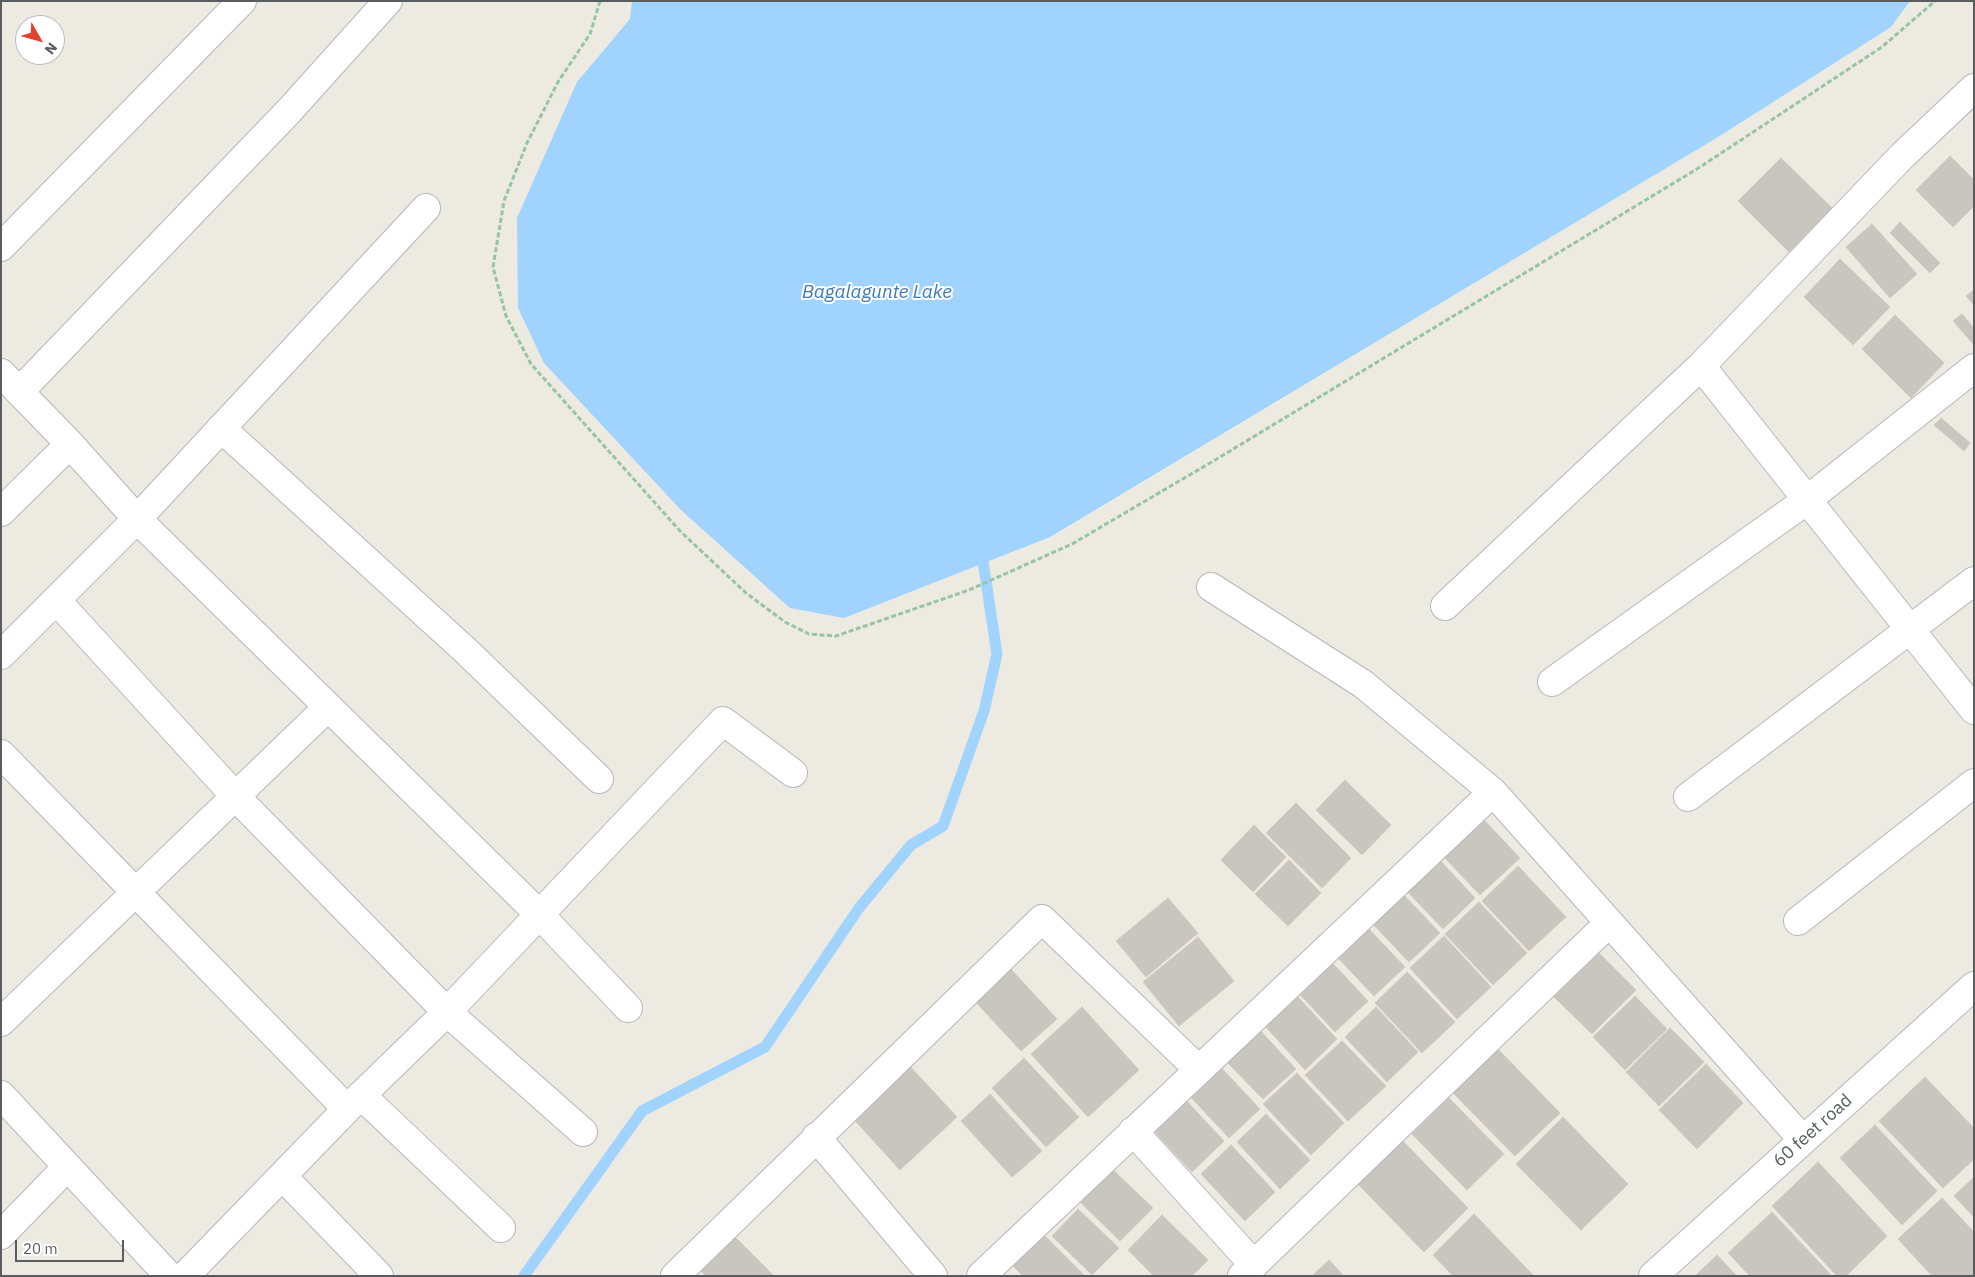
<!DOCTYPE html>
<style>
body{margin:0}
#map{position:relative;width:1975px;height:1277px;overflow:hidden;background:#eceae1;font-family:"IBM Plex Sans",sans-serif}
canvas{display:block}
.frame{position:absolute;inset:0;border:2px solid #595d61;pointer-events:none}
.north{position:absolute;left:15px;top:15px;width:50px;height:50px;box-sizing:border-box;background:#fff;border:1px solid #bdbec0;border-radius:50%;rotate:128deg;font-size:14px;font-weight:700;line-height:20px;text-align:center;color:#595d61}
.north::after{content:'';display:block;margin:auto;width:18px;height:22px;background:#e53f2e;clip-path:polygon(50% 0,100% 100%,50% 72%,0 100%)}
.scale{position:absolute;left:15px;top:1240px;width:109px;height:22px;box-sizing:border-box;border:2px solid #595d61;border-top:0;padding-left:6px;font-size:15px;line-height:18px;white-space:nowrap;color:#595d61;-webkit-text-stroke:4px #fff;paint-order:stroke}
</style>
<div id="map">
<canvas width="1975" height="1277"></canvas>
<div class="frame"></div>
<div class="north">N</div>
<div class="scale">20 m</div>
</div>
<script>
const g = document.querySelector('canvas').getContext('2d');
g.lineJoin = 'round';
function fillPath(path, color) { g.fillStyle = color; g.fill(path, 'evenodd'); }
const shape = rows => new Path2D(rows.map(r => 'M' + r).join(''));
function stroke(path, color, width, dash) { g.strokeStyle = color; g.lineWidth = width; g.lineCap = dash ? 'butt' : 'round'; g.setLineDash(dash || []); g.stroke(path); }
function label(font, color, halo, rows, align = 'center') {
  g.font = font + ' "IBM Plex Sans",sans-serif'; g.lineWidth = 4; g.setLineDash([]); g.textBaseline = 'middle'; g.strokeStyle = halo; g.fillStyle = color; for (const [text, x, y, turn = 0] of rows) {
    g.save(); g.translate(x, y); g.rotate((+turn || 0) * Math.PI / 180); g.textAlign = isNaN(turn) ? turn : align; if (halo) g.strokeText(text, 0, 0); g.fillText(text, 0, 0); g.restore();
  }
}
const water = shape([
 [632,1,1910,1,1891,27,1718,137,1050,537,844,618,790,608,680,509,544,363,518,308,517,218,577,82,630,19]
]);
const stream = shape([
 [524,1276,642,1111,765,1047,859,908,911,845,943,826,984,711,997,654,981,548]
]);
const building = shape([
 [1950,156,1974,180,1974,206,1953,227,1916,190,1950,156],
 [1781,158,1832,208,1789,252,1738,201,1781,158],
 [1900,222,1940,263,1930,273,1890,233,1900,222],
 [1872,224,1917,274,1890,298,1846,247,1872,224],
 [1840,259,1890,307,1853,345,1804,297,1840,259],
 [1974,290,1974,305,1966,296,1974,290],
 [1962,314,1974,328,1974,345,1953,321,1962,314],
 [1895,315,1944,363,1911,398,1862,349,1895,315],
 [1941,418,1970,443,1964,451,1934,425,1941,418],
 [1345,780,1391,825,1362,855,1316,810,1345,780],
 [1296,803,1351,858,1322,888,1266,833,1296,803],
 [1483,819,1520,858,1480,895,1443,856,1483,819],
 [1254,825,1286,857,1253,892,1221,860,1254,825],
 [1436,856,1475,898,1443,929,1403,887,1436,856],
 [1289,860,1321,893,1288,926,1255,894,1289,860],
 [1518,866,1566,917,1529,951,1482,901,1518,866],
 [1400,891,1440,933,1409,962,1369,920,1400,891],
 [1168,898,1198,933,1146,977,1116,941,1168,898],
 [1479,902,1527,953,1493,985,1445,934,1479,902],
 [1367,927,1405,967,1374,996,1337,957,1367,927],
 [1444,936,1491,987,1457,1019,1410,968,1444,936],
 [1198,937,1234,981,1179,1026,1143,982,1198,937],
 [1599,953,1636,990,1592,1034,1554,997,1599,953],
 [1326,956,1368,1001,1335,1032,1293,987,1326,956],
 [1008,966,1057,1019,1021,1051,972,998,1008,966],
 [1407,972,1455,1022,1422,1053,1375,1003,1407,972],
 [1297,996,1337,1039,1305,1070,1265,1026,1297,996],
 [1635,996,1667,1029,1625,1070,1593,1037,1635,996],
 [1082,1007,1139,1070,1088,1117,1031,1054,1082,1007],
 [1376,1007,1418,1052,1387,1082,1345,1037,1376,1007],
 [1256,1026,1296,1069,1263,1099,1222,1057,1256,1026],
 [1670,1028,1704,1062,1659,1106,1626,1072,1670,1028],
 [1342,1041,1386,1086,1348,1121,1305,1075,1342,1041],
 [1494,1045,1560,1113,1515,1156,1449,1089,1494,1045],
 [1024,1058,1079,1117,1046,1147,992,1088,1024,1058],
 [1215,1061,1260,1109,1229,1138,1184,1090,1215,1061],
 [906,1062,957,1117,900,1170,849,1114,906,1062],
 [1706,1064,1743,1103,1697,1149,1659,1110,1706,1064],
 [1297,1073,1344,1123,1311,1155,1263,1104,1297,1073],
 [1925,1077,1974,1128,1974,1159,1943,1188,1879,1121,1925,1077],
 [990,1094,1042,1151,1012,1177,961,1121,990,1094],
 [1182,1096,1224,1141,1192,1172,1150,1127,1182,1096],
 [1449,1098,1504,1154,1467,1190,1412,1134,1449,1098],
 [1266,1114,1310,1160,1280,1189,1237,1142,1266,1114],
 [1563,1117,1628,1184,1581,1230,1516,1164,1563,1117],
 [1875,1125,1937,1191,1902,1225,1840,1158,1875,1125],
 [1397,1135,1468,1208,1424,1252,1353,1179,1397,1135],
 [1231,1145,1275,1192,1245,1221,1201,1174,1231,1145],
 [1818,1162,1887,1236,1846,1276,1837,1276,1772,1206,1818,1162],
 [1109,1166,1153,1208,1120,1241,1077,1199,1109,1166],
 [1974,1177,1974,1217,1954,1196,1974,1177],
 [1942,1198,1974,1232,1974,1276,1932,1276,1898,1239,1942,1198],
 [1078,1209,1119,1248,1092,1275,1052,1236,1078,1209],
 [1772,1212,1832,1276,1750,1276,1728,1253,1772,1212],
 [1474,1214,1534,1276,1453,1276,1433,1255,1474,1214],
 [1162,1215,1208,1260,1192,1276,1154,1276,1128,1250,1162,1215],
 [1040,1231,1085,1276,1023,1276,1009,1262,1040,1231],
 [733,1235,774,1276,706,1276,699,1269,733,1235],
 [1717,1255,1737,1276,1695,1276,1717,1255],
 [1329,1260,1344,1276,1312,1276,1329,1260]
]);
const path = shape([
 [600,1,590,34,558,82,527,143,504,201,493,267,506,316,531,364,680,531,746,593,785,622,809,634,836,636,969,590,1072,544,1215,460,1697,169,1882,47,1935,1]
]);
const minor = shape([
 [1,247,242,1],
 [1701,366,1974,710],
 [1,373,70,444,137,519,538,913,628,1008],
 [19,392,289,111,388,1],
 [221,428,465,650,599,779],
 [1,512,70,444],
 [1211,587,1363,684,1493,792,1803,1140],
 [56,600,237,798,447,1012,583,1132],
 [1445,606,1701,366,1902,156,1974,88],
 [1,655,137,519,426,208],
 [1552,682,1807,500,1974,368],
 [1,754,347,1109],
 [1688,797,1974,581],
 [1798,921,1974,783],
 [1,1022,328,707],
 [1,1095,169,1276],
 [361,1095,501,1228],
 [1133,1131,1254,1265],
 [816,1137,933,1276],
 [282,1176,379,1276],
 [1,1235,67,1167],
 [185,1276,347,1109,447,1012,723,721,793,773],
 [675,1276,1042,919,1199,1070],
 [981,1276,1493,792],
 [1242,1276,1609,923],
 [1653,1276,1974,986]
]);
const streetNames = [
 ["60 feet road",1813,1131,-42]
];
const waterNames = [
 ["Bagalagunte Lake",877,293]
];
fillPath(water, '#a0d3fd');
stroke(stream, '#a0d3fd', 11);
fillPath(building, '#c9c6c0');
stroke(building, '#d0cbbf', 1);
stroke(minor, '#b4b7bb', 30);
stroke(path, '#97c4a4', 3, [5, 2.5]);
stroke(minor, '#fff', 28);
label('18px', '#595d61', '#fff', streetNames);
label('italic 19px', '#4179b6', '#fff', waterNames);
</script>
